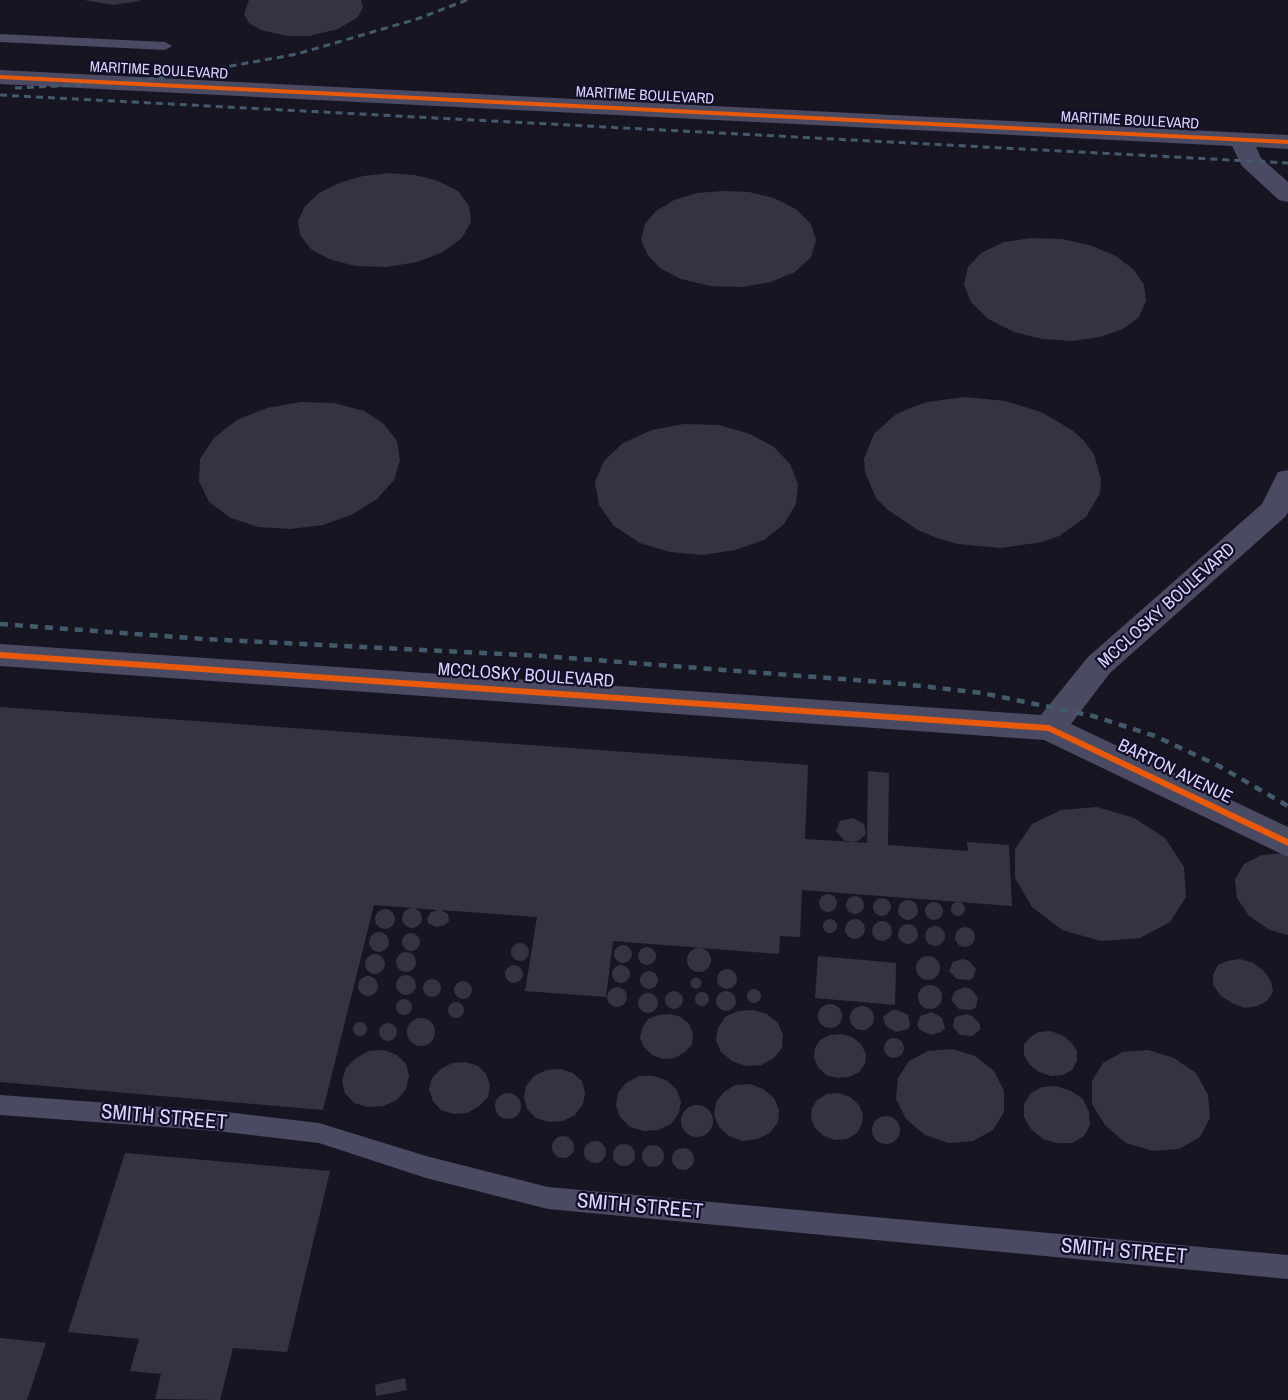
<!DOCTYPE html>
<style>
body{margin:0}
canvas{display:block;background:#171522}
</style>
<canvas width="1288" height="1400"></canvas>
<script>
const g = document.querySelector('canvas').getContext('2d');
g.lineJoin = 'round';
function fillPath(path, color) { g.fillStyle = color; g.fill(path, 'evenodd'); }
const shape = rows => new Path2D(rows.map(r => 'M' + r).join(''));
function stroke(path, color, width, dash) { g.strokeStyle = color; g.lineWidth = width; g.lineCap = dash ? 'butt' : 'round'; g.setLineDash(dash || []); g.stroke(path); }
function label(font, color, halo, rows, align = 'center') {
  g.font = font + ' "Archivo Narrow",sans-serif'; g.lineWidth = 4.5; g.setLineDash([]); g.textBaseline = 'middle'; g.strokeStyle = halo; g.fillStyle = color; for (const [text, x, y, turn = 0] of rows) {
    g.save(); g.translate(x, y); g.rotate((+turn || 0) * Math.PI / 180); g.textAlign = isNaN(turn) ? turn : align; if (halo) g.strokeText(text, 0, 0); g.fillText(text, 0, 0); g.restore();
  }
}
const building = shape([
 [84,0,139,0,140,1,113,5],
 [249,0,361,0,363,7,358,17,338,29,309,36,287,36,261,30,249,23,244,14],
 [389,173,415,175,438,181,458,191,469,206,471,222,462,238,443,252,417,262,386,267,355,266,329,259,311,249,300,235,298,221,305,206,319,193,339,183,363,176],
 [723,191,749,192,774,198,796,209,811,224,816,240,811,257,795,272,771,282,742,287,710,286,681,279,660,268,647,254,641,239,645,224,656,211,674,200,697,193],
 [1032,238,1062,239,1092,246,1116,256,1134,270,1144,285,1146,301,1139,317,1123,329,1100,337,1072,341,1042,339,1014,332,988,319,971,302,964,284,968,267,981,253,1004,242],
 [965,397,1005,401,1041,412,1072,430,1084,441,1094,454,1101,480,1100,493,1086,517,1059,536,1042,542,1001,548,958,544,937,538,918,530,888,510,876,498,865,472,864,459,874,434,895,415,910,408,927,402],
 [301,402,334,403,364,411,384,424,397,441,400,460,394,480,377,499,353,514,323,525,290,529,258,527,231,518,209,502,199,481,200,459,214,438,237,420,267,408],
 [684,424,719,425,750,434,774,447,790,464,798,484,796,504,784,524,764,540,735,550,703,555,670,552,640,543,614,526,599,505,595,482,604,461,623,443,652,430],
 [0,707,808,765,805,839,867,843,868,771,889,773,888,845,968,851,967,842,1009,845,1012,906,802,890,800,937,780,936,779,954,613,941,606,997,525,991,537,917,441,910,448,914,449,921,445,925,436,927,428,923,427,919,431,912,437,910,374,905,323,1110,0,1082],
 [1097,807,1134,818,1165,838,1184,867,1186,897,1170,922,1140,938,1101,941,1062,930,1032,907,1015,878,1015,849,1032,824,1061,810],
 [853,818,864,824,866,834,858,841,851,842,844,840,836,831,840,821],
 [1284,853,1288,854,1288,935,1270,930,1249,916,1237,898,1235,879,1244,864,1262,855],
 '819 903a9 9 0 1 1 18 0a9 9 0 1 1-18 0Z',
 '846 905a9 9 0 1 1 18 0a9 9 0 1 1-18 0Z',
 '873 907a9 9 0 1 1 18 0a9 9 0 1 1-18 0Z',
 '898 910a10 10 0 1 1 20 0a10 10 0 1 1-20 0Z',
 '925 911a9 9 0 1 1 18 0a9 9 0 1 1-18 0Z',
 '951 909a7 7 0 1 1 14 0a7 7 0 1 1-14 0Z',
 '402 918a10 10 0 1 1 20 0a10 10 0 1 1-20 0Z',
 '375 919a10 10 0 1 1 20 0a10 10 0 1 1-20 0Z',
 '823 926a7 7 0 1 1 14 0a7 7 0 1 1-14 0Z',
 '845 929a10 10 0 1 1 20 0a10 10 0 1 1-20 0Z',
 '872 931a10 10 0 1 1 20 0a10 10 0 1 1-20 0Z',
 '898 934a10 10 0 1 1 20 0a10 10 0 1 1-20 0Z',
 '925 936a10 10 0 1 1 20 0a10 10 0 1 1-20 0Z',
 '955 937a10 10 0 1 1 20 0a10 10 0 1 1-20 0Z',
 '369 942a10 10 0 1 1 20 0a10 10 0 1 1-20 0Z',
 '402 942a9 9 0 1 1 18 0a9 9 0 1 1-18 0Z',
 '511 952a9 9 0 1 1 18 0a9 9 0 1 1-18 0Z',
 '614 954a9 9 0 1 1 18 0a9 9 0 1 1-18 0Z',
 '638 956a9 9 0 1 1 18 0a9 9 0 1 1-18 0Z',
 '687 960a12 12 0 1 1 24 0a12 12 0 1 1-24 0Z',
 '396 962a10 10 0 1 1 20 0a10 10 0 1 1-20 0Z',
 '365 964a10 10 0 1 1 20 0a10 10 0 1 1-20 0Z',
 '916 968a12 12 0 1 1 24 0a12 12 0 1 1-24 0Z',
 [818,956,896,963,895,1005,815,998],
 [963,959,969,961,976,969,973,978,969,980,957,979,949,971,953,962],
 [1240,959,1253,963,1264,971,1271,981,1273,992,1267,1001,1257,1006,1245,1008,1232,1003,1221,996,1213,985,1213,975,1218,965,1228,961],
 '612 974a9 9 0 1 1 18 0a9 9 0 1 1-18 0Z',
 '505 974a9 9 0 1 1 18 0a9 9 0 1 1-18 0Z',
 '717 979a10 10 0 1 1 20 0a10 10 0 1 1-20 0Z',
 '640 980a9 9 0 1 1 18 0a9 9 0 1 1-18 0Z',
 '396 985a10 10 0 1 1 20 0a10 10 0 1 1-20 0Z',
 '358 986a10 10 0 1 1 20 0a10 10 0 1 1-20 0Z',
 '690.5 983a5.5 5.5 0 1 1 11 0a5.5 5.5 0 1 1-11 0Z',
 '423 988a9 9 0 1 1 18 0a9 9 0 1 1-18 0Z',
 '454 990a9 9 0 1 1 18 0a9 9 0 1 1-18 0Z',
 '918 997a12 12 0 1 1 24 0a12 12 0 1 1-24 0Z',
 [965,987,971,989,978,998,976,1007,971,1010,959,1009,951,1000,955,991],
 '607 997a10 10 0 1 1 20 0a10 10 0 1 1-20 0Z',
 '747 996a7 7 0 1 1 14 0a7 7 0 1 1-14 0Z',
 '665 1000a9 9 0 1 1 18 0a9 9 0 1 1-18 0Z',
 '716 1001a10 10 0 1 1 20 0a10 10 0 1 1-20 0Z',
 '695 999a7 7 0 1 1 14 0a7 7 0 1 1-14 0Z',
 '638 1003a10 10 0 1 1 20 0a10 10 0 1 1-20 0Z',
 '396 1007a8 8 0 1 1 16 0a8 8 0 1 1-16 0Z',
 '448 1010a8 8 0 1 1 16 0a8 8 0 1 1-16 0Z',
 '818 1016a12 12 0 1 1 24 0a12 12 0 1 1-24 0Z',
 '850 1018a12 12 0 1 1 24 0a12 12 0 1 1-24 0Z',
 [753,1010,767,1014,778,1023,783,1035,782,1048,774,1058,761,1065,746,1066,732,1061,721,1052,716,1040,718,1028,725,1017,738,1011],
 [892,1010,897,1010,908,1015,910,1025,908,1029,896,1032,886,1026,883,1017],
 [932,1012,942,1018,945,1028,941,1032,931,1035,920,1030,917,1025,920,1016],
 [670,1014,681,1017,689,1024,693,1034,692,1044,685,1052,675,1058,663,1059,652,1055,644,1047,640,1038,642,1028,648,1019,659,1015],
 [967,1014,972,1016,980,1024,980,1030,972,1036,960,1035,953,1027,955,1017],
 '407 1032a14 14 0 1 1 28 0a14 14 0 1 1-28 0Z',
 '353 1029a7 7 0 1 1 14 0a7 7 0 1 1-14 0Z',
 '379 1032a9 9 0 1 1 18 0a9 9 0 1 1-18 0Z',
 [1050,1031,1062,1035,1071,1042,1077,1051,1077,1061,1072,1070,1063,1075,1051,1076,1039,1072,1030,1065,1024,1055,1024,1045,1030,1037,1039,1032],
 [841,1034,852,1037,861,1044,866,1054,865,1064,859,1072,849,1077,837,1078,826,1075,818,1067,814,1058,815,1048,820,1040,830,1035],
 '884 1048a10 10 0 1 1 20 0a10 10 0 1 1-20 0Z',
 [952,1049,975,1056,994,1071,1004,1091,1004,1112,993,1130,973,1141,949,1143,925,1135,906,1119,896,1099,898,1078,909,1061,928,1051],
 [384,1050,397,1055,406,1064,409,1076,406,1089,397,1100,383,1106,368,1107,354,1103,345,1093,342,1081,346,1068,356,1058,369,1051],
 [1148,1050,1174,1058,1196,1073,1208,1095,1210,1118,1200,1137,1179,1149,1153,1151,1126,1143,1105,1125,1092,1104,1092,1081,1103,1063,1123,1052],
 [466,1062,478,1066,486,1074,490,1085,488,1097,479,1106,467,1113,454,1114,441,1110,433,1101,429,1089,432,1078,441,1069,452,1063],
 [560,1069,573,1073,582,1081,585,1093,583,1104,575,1115,563,1121,549,1122,536,1118,527,1109,524,1097,526,1086,534,1076,546,1070],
 [639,1076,653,1076,666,1080,676,1089,681,1101,679,1113,671,1124,658,1130,644,1131,630,1127,620,1117,616,1105,618,1093,626,1083],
 [750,1084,763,1089,774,1098,779,1110,778,1122,770,1133,757,1139,743,1141,729,1136,719,1127,714,1115,716,1102,724,1092,735,1085],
 [1056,1086,1071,1091,1083,1099,1089,1112,1090,1125,1084,1136,1072,1143,1057,1143,1043,1139,1031,1129,1024,1117,1024,1104,1031,1093,1042,1087],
 [839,1093,850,1097,859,1105,863,1114,862,1124,857,1133,847,1139,835,1140,824,1136,815,1128,811,1118,812,1108,817,1100,827,1094],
 '495 1106a13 13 0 1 1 26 0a13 13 0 1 1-26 0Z',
 '681 1121a16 16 0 1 1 32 0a16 16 0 1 1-32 0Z',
 '872 1130a14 14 0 1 1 28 0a14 14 0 1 1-28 0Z',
 '552 1147a11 11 0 1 1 22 0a11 11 0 1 1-22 0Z',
 '584 1152a11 11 0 1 1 22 0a11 11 0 1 1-22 0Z',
 '613 1155a11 11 0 1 1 22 0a11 11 0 1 1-22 0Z',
 '642 1156a11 11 0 1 1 22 0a11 11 0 1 1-22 0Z',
 '672 1159a11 11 0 1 1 22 0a11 11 0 1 1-22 0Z',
 [125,1153,330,1171,287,1352,233,1348,220,1400,155,1399,161,1374,130,1371,139,1339,68,1332],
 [0,1338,46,1343,27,1400,0,1400],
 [405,1378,407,1390,376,1396,375,1385]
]);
const lane = shape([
 [0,34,165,42,172,46,165,50,0,42,0,34],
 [0,1095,217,1111,319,1123,426,1156,548,1187,1288,1255,1288,1279,548,1209,426,1178,319,1143,217,1131,0,1115,0,1095]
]);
const street = shape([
 [0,70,1288,135,1288,149,1256,147,1261,158,1288,182,1288,202,1279,200,1242,166,1232,146,0,84,0,70],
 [1288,470,1288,512,1286,516,1110,673,1071,724,1288,827,1288,857,1044,740,0,666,0,644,1041,715,1088,657,1262,504,1278,472,1288,470]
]);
const railFar1 = shape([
 [15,88,118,83,181,75,297,54,417,19,467,0],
 [0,95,1288,163]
]);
const rail = shape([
 [0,624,204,639,542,656,894,683,982,693,1093,716,1155,736,1219,766,1288,806]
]);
const cycleway = shape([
 [0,75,1288,140,1288,144,0,79,0,75],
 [0,652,1049,725,1288,839,1288,846,1048,731,0,658,0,652]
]);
const farStreetnames = [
 ["MARITIME BOULEVARD",159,71,3],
 ["MARITIME BOULEVARD",645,96,3],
 ["MARITIME BOULEVARD",1130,121,3]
];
const streetNames = [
 ["MCCLOSKY BOULEVARD",1167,606,-42],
 ["MCCLOSKY BOULEVARD",526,676,4],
 ["BARTON AVENUE",1175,772,26]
];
const nearStreetnames = [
 ["SMITH STREET",164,1118,5],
 ["SMITH STREET",640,1207,5],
 ["SMITH STREET",1124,1252,5]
];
fillPath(building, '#353244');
fillPath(lane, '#4a4a63');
fillPath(street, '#4a4a63');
stroke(railFar1, '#435a6c', 3, [7, 5]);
stroke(rail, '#435a6c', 4.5, [8, 7]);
fillPath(cycleway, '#e8590c');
label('15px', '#dad5ff', '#130f28', farStreetnames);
label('18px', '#dad5ff', '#130f28', streetNames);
label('21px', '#dad5ff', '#130f28', nearStreetnames);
</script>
